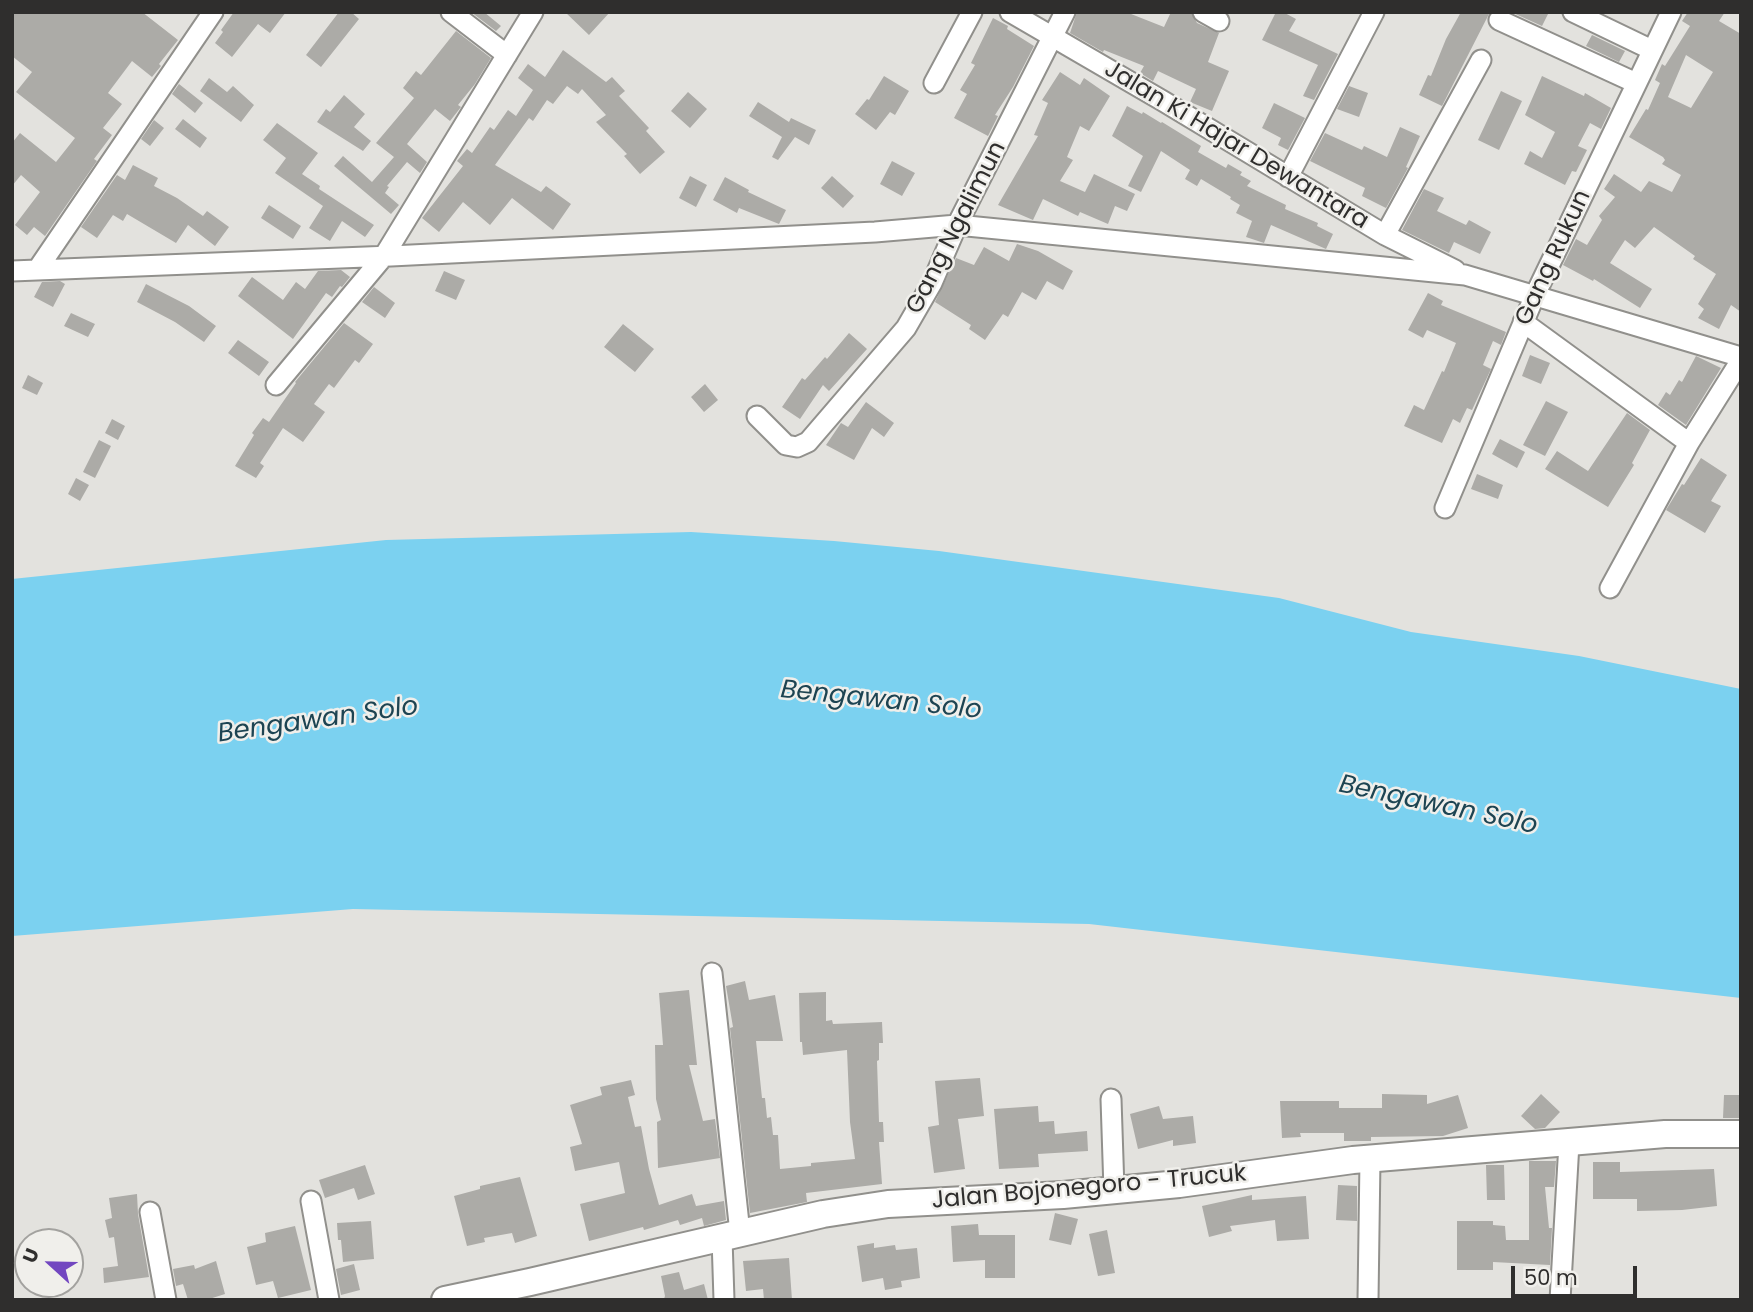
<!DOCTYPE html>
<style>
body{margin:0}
#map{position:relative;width:1753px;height:1312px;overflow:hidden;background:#e3e2de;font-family:Poppins,sans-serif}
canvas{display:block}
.frame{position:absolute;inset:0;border:14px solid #2f2e2d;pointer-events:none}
.north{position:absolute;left:14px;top:1228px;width:70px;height:70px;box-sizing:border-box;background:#f0efeb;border:2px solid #a3a29f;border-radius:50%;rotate:292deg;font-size:19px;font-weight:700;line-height:28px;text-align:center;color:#2f2e2d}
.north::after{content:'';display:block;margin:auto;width:24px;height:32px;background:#7247c0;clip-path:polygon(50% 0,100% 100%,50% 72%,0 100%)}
.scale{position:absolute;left:1511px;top:1266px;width:126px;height:32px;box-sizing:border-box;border:4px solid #2f2e2d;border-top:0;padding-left:9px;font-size:21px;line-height:24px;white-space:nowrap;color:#2f2e2d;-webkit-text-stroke:5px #f0efeb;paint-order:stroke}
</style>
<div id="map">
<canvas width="1753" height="1312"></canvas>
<div class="frame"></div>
<div class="north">U</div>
<div class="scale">50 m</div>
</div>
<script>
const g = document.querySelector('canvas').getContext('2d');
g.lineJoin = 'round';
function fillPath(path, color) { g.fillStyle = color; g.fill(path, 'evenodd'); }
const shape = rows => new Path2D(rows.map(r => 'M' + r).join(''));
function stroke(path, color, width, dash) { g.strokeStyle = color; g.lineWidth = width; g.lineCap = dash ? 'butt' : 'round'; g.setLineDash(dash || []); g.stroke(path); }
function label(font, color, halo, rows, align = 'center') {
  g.font = font + ' Poppins,sans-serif'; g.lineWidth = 5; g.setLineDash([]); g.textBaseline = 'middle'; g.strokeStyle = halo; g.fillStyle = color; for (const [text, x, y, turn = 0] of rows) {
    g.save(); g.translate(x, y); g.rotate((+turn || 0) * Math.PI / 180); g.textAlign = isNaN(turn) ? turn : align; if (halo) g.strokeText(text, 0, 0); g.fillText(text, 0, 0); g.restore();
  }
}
const water = shape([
 [691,532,834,541,939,551,1279,598,1411,632,1579,656,1741,689,1741,998,1089,924,353,909,12,936,12,579,386,540]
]);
const building = shape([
 [12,12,142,12,178,40,159,64,161,66,152,77,132,61,108,93,122,104,103,128,112,135,94,159,97,161,45,236,34,227,27,235,15,225,40,192,21,175,12,186,12,143,20,133,56,162,75,138,16,92,32,72,12,56],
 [234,12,286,12,270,33,258,24,232,57,215,43,223,32,221,30],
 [339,12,351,12,359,19,321,67,306,55],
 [471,12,484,12,501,26,496,31],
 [565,12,610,12,589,35],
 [1077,12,1126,12,1164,27,1171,12,1191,12,1197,23,1219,33,1208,62,1229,71,1212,111,1190,102,1196,89,1158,71,1153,81,1140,73,1144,66,1104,50,1103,52,1070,33],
 [1276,12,1283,12,1296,19,1289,31,1338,54,1314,100,1303,96,1318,65,1262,40],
 [1461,12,1490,12,1442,106,1419,95,1428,75,1431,76,1446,39],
 [1511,12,1549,12,1542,26],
 [1688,12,1725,12,1719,21,1741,34,1741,312,1731,305,1719,329,1698,318,1704,309,1698,304,1716,274,1693,259,1695,256,1654,227,1635,248,1625,240,1610,263,1652,289,1640,308,1594,279,1593,281,1563,265,1576,239,1587,245,1602,220,1599,216,1615,197,1604,189,1614,174,1641,192,1649,181,1672,192,1681,175,1662,164,1665,160,1663,157,1629,137,1646,109,1648,110,1660,83,1655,80,1662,64,1665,66,1690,26,1682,21],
 [1686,55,1713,72,1691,108,1668,97],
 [993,18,1008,26,1007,29,1034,46,1013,87,995,115,998,116,988,136,954,118,967,94,960,90,975,65,971,63],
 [456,31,491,58,475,84,458,105,461,107,450,121,435,109,407,144,427,162,420,173,407,162,387,186,389,187,385,193,399,205,391,214,334,166,343,156,372,182,394,157,376,143,414,98,403,88,416,71,421,75],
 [1592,35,1625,51,1619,62,1586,46],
 [563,50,606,82,612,77,625,91,619,96,649,128,646,131,665,152,640,174,624,156,627,154,596,122,606,115,582,89,578,94,567,86,553,104,547,100,533,121,529,118,495,165,541,192,546,186,571,204,553,230,512,198,490,225,463,202,439,232,422,218,463,166,457,161,467,149,472,153,490,127,494,130,508,110,516,116,533,90,518,78,528,64,545,77],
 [1060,72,1080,85,1084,78,1110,96,1089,131,1080,126,1067,157,1073,160,1060,181,1085,192,1094,174,1135,194,1127,211,1115,206,1108,224,1080,212,1078,216,1043,199,1033,220,998,205,1038,136,1034,135,1048,103,1042,100],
 [884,76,909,91,895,115,890,112,876,130,855,114,867,99,869,100],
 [1542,76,1584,96,1585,93,1611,108,1601,129,1590,123,1578,146,1587,150,1576,172,1572,171,1565,185,1524,164,1530,151,1542,158,1555,132,1525,115],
 [209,78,227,92,233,86,254,105,241,122,200,91],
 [179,84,203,103,195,113,172,94],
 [1349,86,1368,93,1359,117,1337,109],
 [1501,91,1522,101,1499,150,1478,140],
 [688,92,707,109,690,128,671,111],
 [344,95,365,114,354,127,371,141,363,151,317,122,326,109,330,112],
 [758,102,789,122,791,118,816,130,809,145,795,137,778,160,772,157,782,137,749,116],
 [1274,103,1305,118,1288,150,1278,145,1281,138,1262,128],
 [1127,106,1142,114,1143,112,1161,123,1162,122,1201,146,1198,152,1226,168,1228,164,1242,172,1240,175,1251,181,1247,186,1286,205,1285,209,1318,223,1317,226,1333,234,1326,249,1271,225,1264,243,1246,237,1252,221,1236,213,1240,205,1230,199,1231,197,1201,179,1197,186,1185,179,1190,170,1161,151,1141,192,1128,186,1143,156,1112,136],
 [183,119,207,138,200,148,175,129],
 [154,120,164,128,150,146,141,139],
 [277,123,318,153,302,174,320,186,319,189,374,225,365,237,342,221,330,241,309,228,323,206,275,173,286,158,263,140],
 [1400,127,1420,136,1406,167,1408,168,1386,208,1362,196,1365,188,1310,161,1325,133,1362,150,1364,146,1387,157],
 [892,161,915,173,902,196,880,184],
 [133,165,158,178,154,186,177,198,203,216,207,211,229,227,215,246,188,225,176,243,127,214,123,221,113,215,97,238,81,227,117,175,125,180],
 [690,176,707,185,696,207,679,198],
 [832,176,854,196,843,208,821,188],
 [725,177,749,190,748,192,786,210,779,224,739,208,737,213,713,200],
 [1424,189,1444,198,1437,211,1466,225,1469,220,1491,232,1480,254,1454,242,1449,253,1402,230],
 [269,205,301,226,293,239,261,218],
 [1017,244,1038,251,1073,271,1063,290,1047,281,1036,300,1022,292,1008,317,1003,314,985,340,969,329,971,325,935,302,956,258,974,265,984,247,1009,261],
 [341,270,350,277,342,287,340,286,332,297,326,293,293,339,238,296,252,277,283,300,296,282,305,289,318,271],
 [444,271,465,280,456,300,435,291],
 [60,281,65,284,53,307,34,297,42,282],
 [146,284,189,306,216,326,204,342,175,322,137,302],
 [374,287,395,303,385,318,362,302],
 [1428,293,1443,301,1441,305,1506,332,1501,345,1493,341,1483,365,1491,369,1472,410,1467,408,1460,423,1453,419,1442,443,1404,426,1414,405,1424,410,1442,371,1444,372,1456,343,1427,330,1423,338,1408,330],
 [71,313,95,324,88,337,64,326],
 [344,323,373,344,359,363,355,360,334,388,329,384,314,404,325,412,303,442,283,428,260,463,264,466,256,478,235,466,254,435,252,433,263,418,269,422,296,383,295,382],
 [623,324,654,349,635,372,604,347],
 [849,333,867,349,829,391,823,385,800,419,782,407,802,378,805,380,825,357,827,359],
 [238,340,269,362,259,376,228,353],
 [1530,355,1550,363,1541,384,1522,376],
 [1696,356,1721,368,1686,425,1658,405,1666,392,1670,395,1679,380,1682,382],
 [28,375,43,383,37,395,22,388],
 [705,384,718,400,704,412,691,397],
 [1546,401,1568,412,1545,456,1523,445],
 [866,402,894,423,884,437,872,428,854,460,826,445,841,423,848,427],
 [1627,413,1650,430,1632,463,1634,465,1608,507,1545,469,1557,451,1588,471],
 [112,419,125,426,118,440,105,433],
 [1500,439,1525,452,1517,468,1492,454],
 [99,440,111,446,95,478,83,472],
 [1701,458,1727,475,1711,501,1721,506,1705,533,1666,510,1682,484,1684,485],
 [1477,474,1503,485,1498,499,1471,489],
 [76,478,89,485,80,501,68,494],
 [745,981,749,1000,775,995,783,1041,756,1041,762,1098,765,1098,767,1118,771,1117,773,1135,778,1135,780,1169,811,1166,811,1163,855,1159,850,1122,847,1050,803,1055,802,1042,800,1042,799,993,826,992,826,1021,832,1020,833,1024,882,1022,883,1043,879,1043,879,1060,877,1061,879,1122,883,1122,884,1142,879,1142,882,1184,806,1193,807,1202,750,1213,730,1028,733,1027,726,986],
 [689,990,697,1065,689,1065,703,1121,715,1119,720,1158,658,1168,657,1122,661,1120,656,1099,655,1045,663,1045,659,993],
 [980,1078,984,1116,958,1119,965,1169,934,1173,928,1127,939,1125,935,1081],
 [631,1080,635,1095,628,1097,635,1127,641,1126,649,1169,659,1205,692,1194,696,1206,724,1201,726,1220,704,1226,702,1218,680,1225,678,1220,644,1230,643,1227,589,1241,580,1204,625,1193,619,1162,575,1171,570,1147,582,1144,570,1105,602,1095,600,1087],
 [1382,1094,1427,1095,1427,1104,1458,1095,1468,1128,1443,1136,1371,1137,1371,1141,1344,1141,1344,1133,1300,1133,1301,1137,1282,1138,1280,1101,1339,1101,1339,1108,1382,1108],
 [1541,1094,1560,1112,1545,1128,1535,1129,1521,1116],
 [1724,1095,1741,1095,1741,1118,1723,1118],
 [1038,1106,1039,1122,1054,1121,1055,1134,1087,1131,1088,1151,1038,1154,1039,1167,999,1169,994,1109],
 [1159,1106,1163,1119,1193,1116,1196,1143,1173,1146,1173,1140,1138,1149,1130,1114],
 [1529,1161,1556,1161,1554,1187,1545,1187,1549,1228,1552,1228,1550,1265,1493,1262,1493,1270,1457,1270,1457,1221,1493,1221,1493,1225,1505,1226,1506,1240,1529,1240],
 [1593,1162,1620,1162,1620,1172,1714,1169,1717,1206,1682,1210,1637,1211,1637,1199,1593,1199],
 [365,1165,375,1194,358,1200,354,1188,325,1198,319,1180],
 [1486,1165,1504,1165,1505,1200,1487,1200],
 [520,1177,537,1236,515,1243,512,1233,484,1238,485,1242,467,1246,454,1196,480,1189,480,1186],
 [1338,1185,1357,1186,1357,1221,1336,1220],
 [137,1194,138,1214,149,1277,104,1283,103,1268,118,1266,114,1237,109,1238,105,1220,112,1218,109,1198],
 [1252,1195,1252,1200,1306,1196,1309,1239,1277,1241,1275,1220,1230,1226,1232,1231,1209,1237,1202,1206],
 [1055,1213,1078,1219,1071,1245,1049,1240],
 [371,1221,374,1259,343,1262,341,1240,338,1240,337,1223],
 [978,1224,979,1235,1015,1235,1015,1278,985,1278,985,1260,953,1262,951,1226],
 [295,1226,311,1290,278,1298,273,1281,256,1285,247,1247,266,1242,265,1233],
 [1107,1230,1115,1273,1098,1276,1089,1234],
 [874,1243,874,1248,895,1245,896,1250,917,1248,920,1278,901,1281,902,1287,885,1290,883,1278,862,1282,857,1246],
 [789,1258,792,1300,764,1300,763,1289,746,1291,743,1261],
 [216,1261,225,1294,206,1300,188,1300,183,1284,176,1286,173,1269,194,1265,195,1269],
 [354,1264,360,1290,341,1295,336,1269],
 [679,1272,684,1290,704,1284,708,1300,664,1299,665,1296,661,1276]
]);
const street = shape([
 [451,12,507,55],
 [1010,12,1163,101,1385,235,1455,270],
 [1203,12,1219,21],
 [1573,12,1652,50],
 [1499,20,1636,83],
 [934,83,972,12],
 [1288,177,1374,12],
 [1385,235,1481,60],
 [37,270,213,12],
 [12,271,391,256,875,232,957,225,1465,275,1741,357],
 [1523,322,1689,443],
 [276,385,384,256,533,12],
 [757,416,786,445,797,447,808,442,906,328,932,283,957,225,1065,12],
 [1445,508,1535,295,1671,12],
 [1610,588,1689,443,1741,360],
 [712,973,740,1233],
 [1111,1099,1114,1190],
 [311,1201,329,1300],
 [150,1212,166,1300],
 [722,1238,724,1300],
 [1368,1300,1370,1159],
 [1560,1300,1569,1143]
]);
const secondary = shape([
 [445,1300,530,1282,823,1214,888,1204,1063,1195,1179,1184,1353,1160,1665,1134,1741,1134]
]);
const streetNames = [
 ["Jalan Ki Hajar Dewantara",1236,146,31],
 ["Gang Ngalimun",957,228,-63],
 ["Gang Rukun",1554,258,-65],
 ["Jalan Bojonegoro - Trucuk",1089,1188,-5]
];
const waterNames = [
 ["Bengawan Solo",881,701,6],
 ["Bengawan Solo",318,721,-8],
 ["Bengawan Solo",1438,806,12]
];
fillPath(water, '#7bd1f0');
fillPath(building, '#acaba7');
stroke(street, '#91908c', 23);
stroke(secondary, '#91908c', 30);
stroke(street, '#fff', 19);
stroke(secondary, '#fff', 26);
label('24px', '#2f2e2d', '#f0efeb', streetNames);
label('italic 26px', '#1d4452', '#f0efeb', waterNames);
</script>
